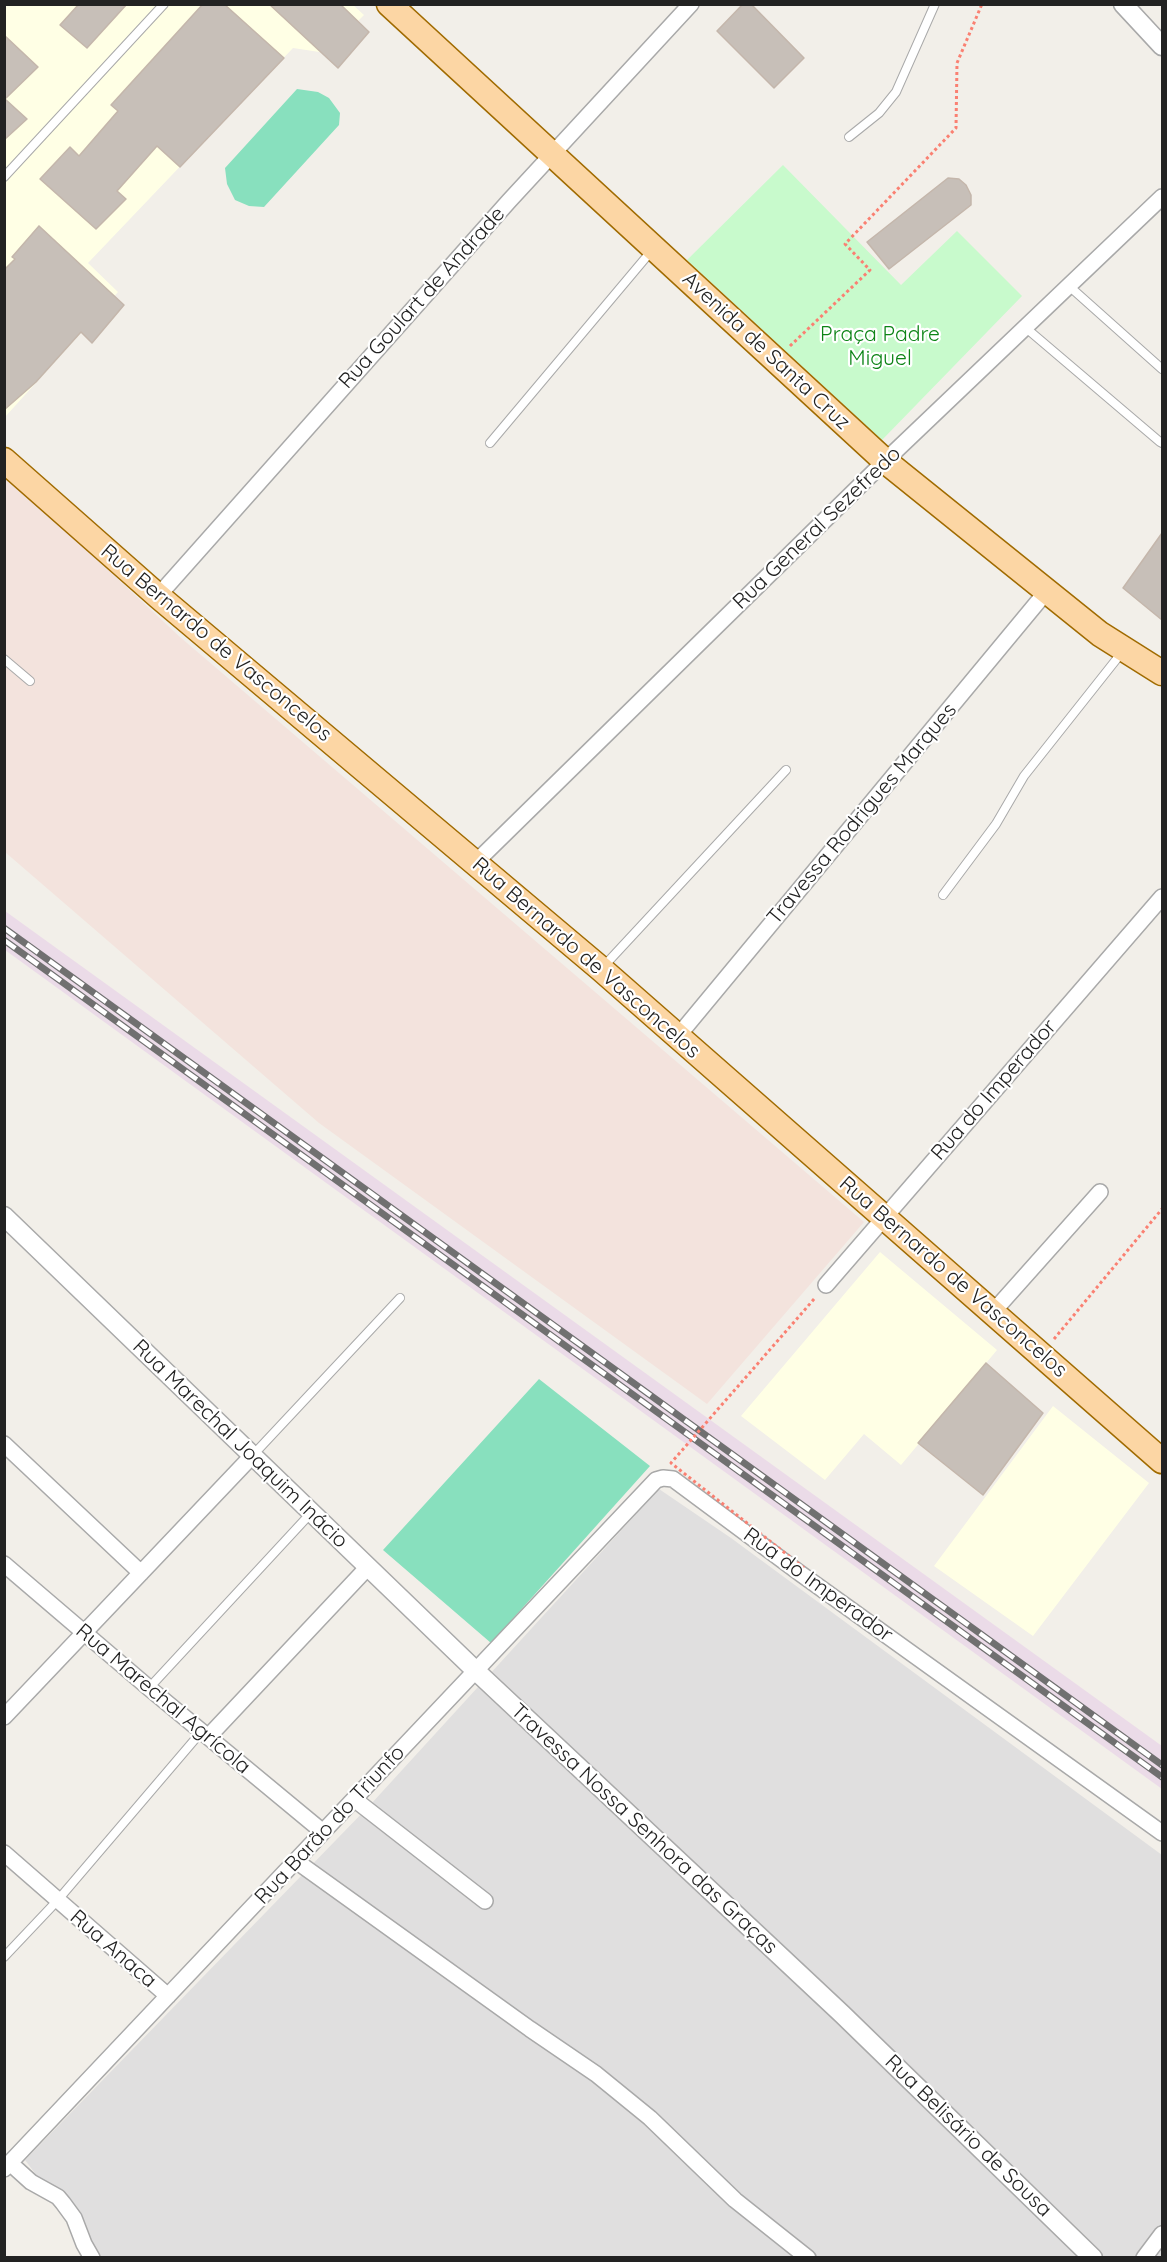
<!DOCTYPE html>
<meta charset="utf-8">
<style>
body{margin:0}
#map{position:relative;width:1167px;height:2262px;overflow:hidden;background:#f2efe9;font-family:Quicksand,sans-serif}
canvas{display:block}
.frame{position:absolute;inset:0;border:6px solid #222;pointer-events:none}
</style>
<div id="map">
<canvas width="1167" height="2262"></canvas>
<div class="frame"></div>
</div>
<script>
const g = document.querySelector('canvas').getContext('2d');
g.lineJoin = 'round';
function fillPath(path, color) { g.fillStyle = color; g.fill(path, 'evenodd'); }
const shape = rows => new Path2D(rows.map(r => 'M' + r).join(''));
function stroke(path, color, width, dash) { g.strokeStyle = color; g.lineWidth = width; g.lineCap = dash ? 'butt' : 'round'; g.setLineDash(dash || []); g.stroke(path); }
function label(font, color, halo, rows, align = 'center') {
  g.font = font + ' Quicksand,sans-serif'; g.lineWidth = 4.5; g.setLineDash([]); g.textBaseline = 'middle'; g.strokeStyle = halo; g.fillStyle = color; for (const [text, x, y, turn = 0] of rows) {
    g.save(); g.translate(x, y); g.rotate((+turn || 0) * Math.PI / 180); g.textAlign = isNaN(turn) ? turn : align; if (halo) g.strokeText(text, 0, 0); g.fillText(text, 0, 0); g.restore();
  }
}
const residential = shape([
 [659,1489,731,1538,1162,1855,1162,2257,102,2257,77,2229,25,2160,371,1804]
]);
const industrial = shape([
 [5,911,1162,1746,1162,1789,5,950]
]);
const education = shape([
 [5,5,353,5,364,15,326,53,293,48,88,263,118,292,5,417],
 [880,1252,997,1350,901,1465,864,1434,825,1480,741,1416],
 [1053,1406,1149,1483,1033,1636,934,1566]
]);
const military = shape([
 [4,473,180,637,864,1222,707,1404,319,1123,5,852]
]);
const park = shape([
 [783,165,901,285,957,231,1022,296,882,440,687,260]
]);
const pitch = shape([
 [297,89,318,92,329,98,340,113,339,125,264,207,249,206,235,200,227,184,225,168],
 [539,1379,650,1466,491,1643,383,1550]
]);
const building = shape([
 [79,4,127,4,87,48,60,25,79,4],
 [203,4,224,4,284,58,180,167,157,146,117,191,126,199,96,229,40,179,70,147,79,156,118,111,111,105,203,4],
 [269,4,340,4,369,32,338,68,269,4],
 [743,4,751,4,804,58,774,88,717,31,743,4],
 [4,35,38,67,5,99,27,119,4,140,4,35],
 [948,178,959,179,966,185,971,195,971,205,889,269,867,242,948,178],
 [39,226,124,305,92,343,81,332,36,382,4,410,4,270,15,259,12,257,39,226],
 [1162,533,1162,620,1123,588,1162,533],
 [986,1363,1043,1413,983,1495,918,1443,986,1363]
]);
const path = shape([
 [790,346,870,270,845,244,956,128,957,63,982,4],
 [1054,1339,1162,1209]
]);
const service = shape([
 [849,137,879,113,896,92,935,4],
 [4,177,164,4],
 [1069,286,1162,369],
 [1026,328,1160,442,1162,443],
 [490,443,653,249],
 [4,659,30,681],
 [943,895,996,824,1024,776,1123,651],
 [604,966,786,770],
 [253,1455,400,1298],
 [149,1688,311,1513],
 [4,1957,57,1901,202,1731]
]);
const minor = shape([
 [158,596,509,201,691,4],
 [475,863,885,461,1162,197],
 [678,1036,1046,592],
 [826,1285,1162,897],
 [993,1312,1100,1192],
 [4,1444,141,1573],
 [4,1564,149,1688,323,1832],
 [4,1717,252,1456],
 [209,1736,368,1567],
 [354,1799,485,1901],
 [4,1853,168,1996],
 [296,1861,530,2029,596,2074,650,2118,735,2200,808,2258],
 [10,2163,31,2182,58,2197,63,2203,74,2218,84,2244,92,2258],
 [4,2169,656,1480,663,1478,673,1479,801,1574,1162,1833],
 [1144,2258,1162,2234]
]);
const tertiary = shape([
 [1123,4,1162,46],
 [4,1216,476,1671,842,2014,1093,2258]
]);
const primary = shape([
 [389,4,885,461,1100,634,1162,673],
 [4,460,158,596,601,969,1162,1461]
]);
const rail = shape([
 [4,928,1162,1765],
 [4,940,1162,1777]
]);
const pathBridge = shape([
 [804,1568,671,1463,815,1298]
]);
const streetNames = [
 ["Rua Goulart de Andrade",422,298,-48],
 ["Avenida de Santa Cruz",766,351,43],
 ["Rua General Sezefredo",817,528,-44],
 ["Rua Bernardo de Vasconcelos",216,643,40],
 ["Travessa Rodrigues Marques",862,814,-50],
 ["Rua Bernardo de Vasconcelos",586,958,41],
 ["Rua do Imperador",994,1090,-49],
 ["Rua Bernardo de Vasconcelos",953,1277,41],
 ["Rua Marechal Joaquim Inácio",240,1444,44],
 ["Rua do Imperador",818,1585,36],
 ["Rua Marechal Agrícola",163,1699,40],
 ["Rua Barão do Triunfo",330,1825,-47],
 ["Travessa Nossa Senhora das Graças",644,1829,43],
 ["Rua Anaca",113,1949,41],
 ["Rua Belisário de Sousa",968,2136,44]
];
const parkNames = [
 ["Praça Padre",880,335],
 ["Miguel",880,359]
];
fillPath(residential, '#e0dfdf');
fillPath(industrial, '#ebdbe8');
fillPath(education, '#ffffe5');
fillPath(military, '#f3e3dd');
fillPath(park, '#c8facc');
fillPath(pitch, '#88e0be');
fillPath(building, '#c7bfb8');
stroke(building, '#c4b6ab', 1.5);
stroke(service, '#a9a9a9', 10);
stroke(minor, '#a9a9a9', 18);
stroke(tertiary, '#a9a9a9', 21);
stroke(primary, '#a06b00', 27);
stroke(path, '#fa8072', 3, [3, 3]);
stroke(service, '#fff', 8);
stroke(minor, '#fff', 15);
stroke(tertiary, '#fff', 18);
stroke(primary, '#fcd6a4', 24);
stroke(rail, '#707070', 7);
stroke(rail, '#fff', 4.5, [14]);
stroke(pathBridge, '#fa8072', 3, [3, 3]);
label('21px', '#222', '#fff', streetNames);
label('21px', '#0c8416', '#fff', parkNames);
</script>
